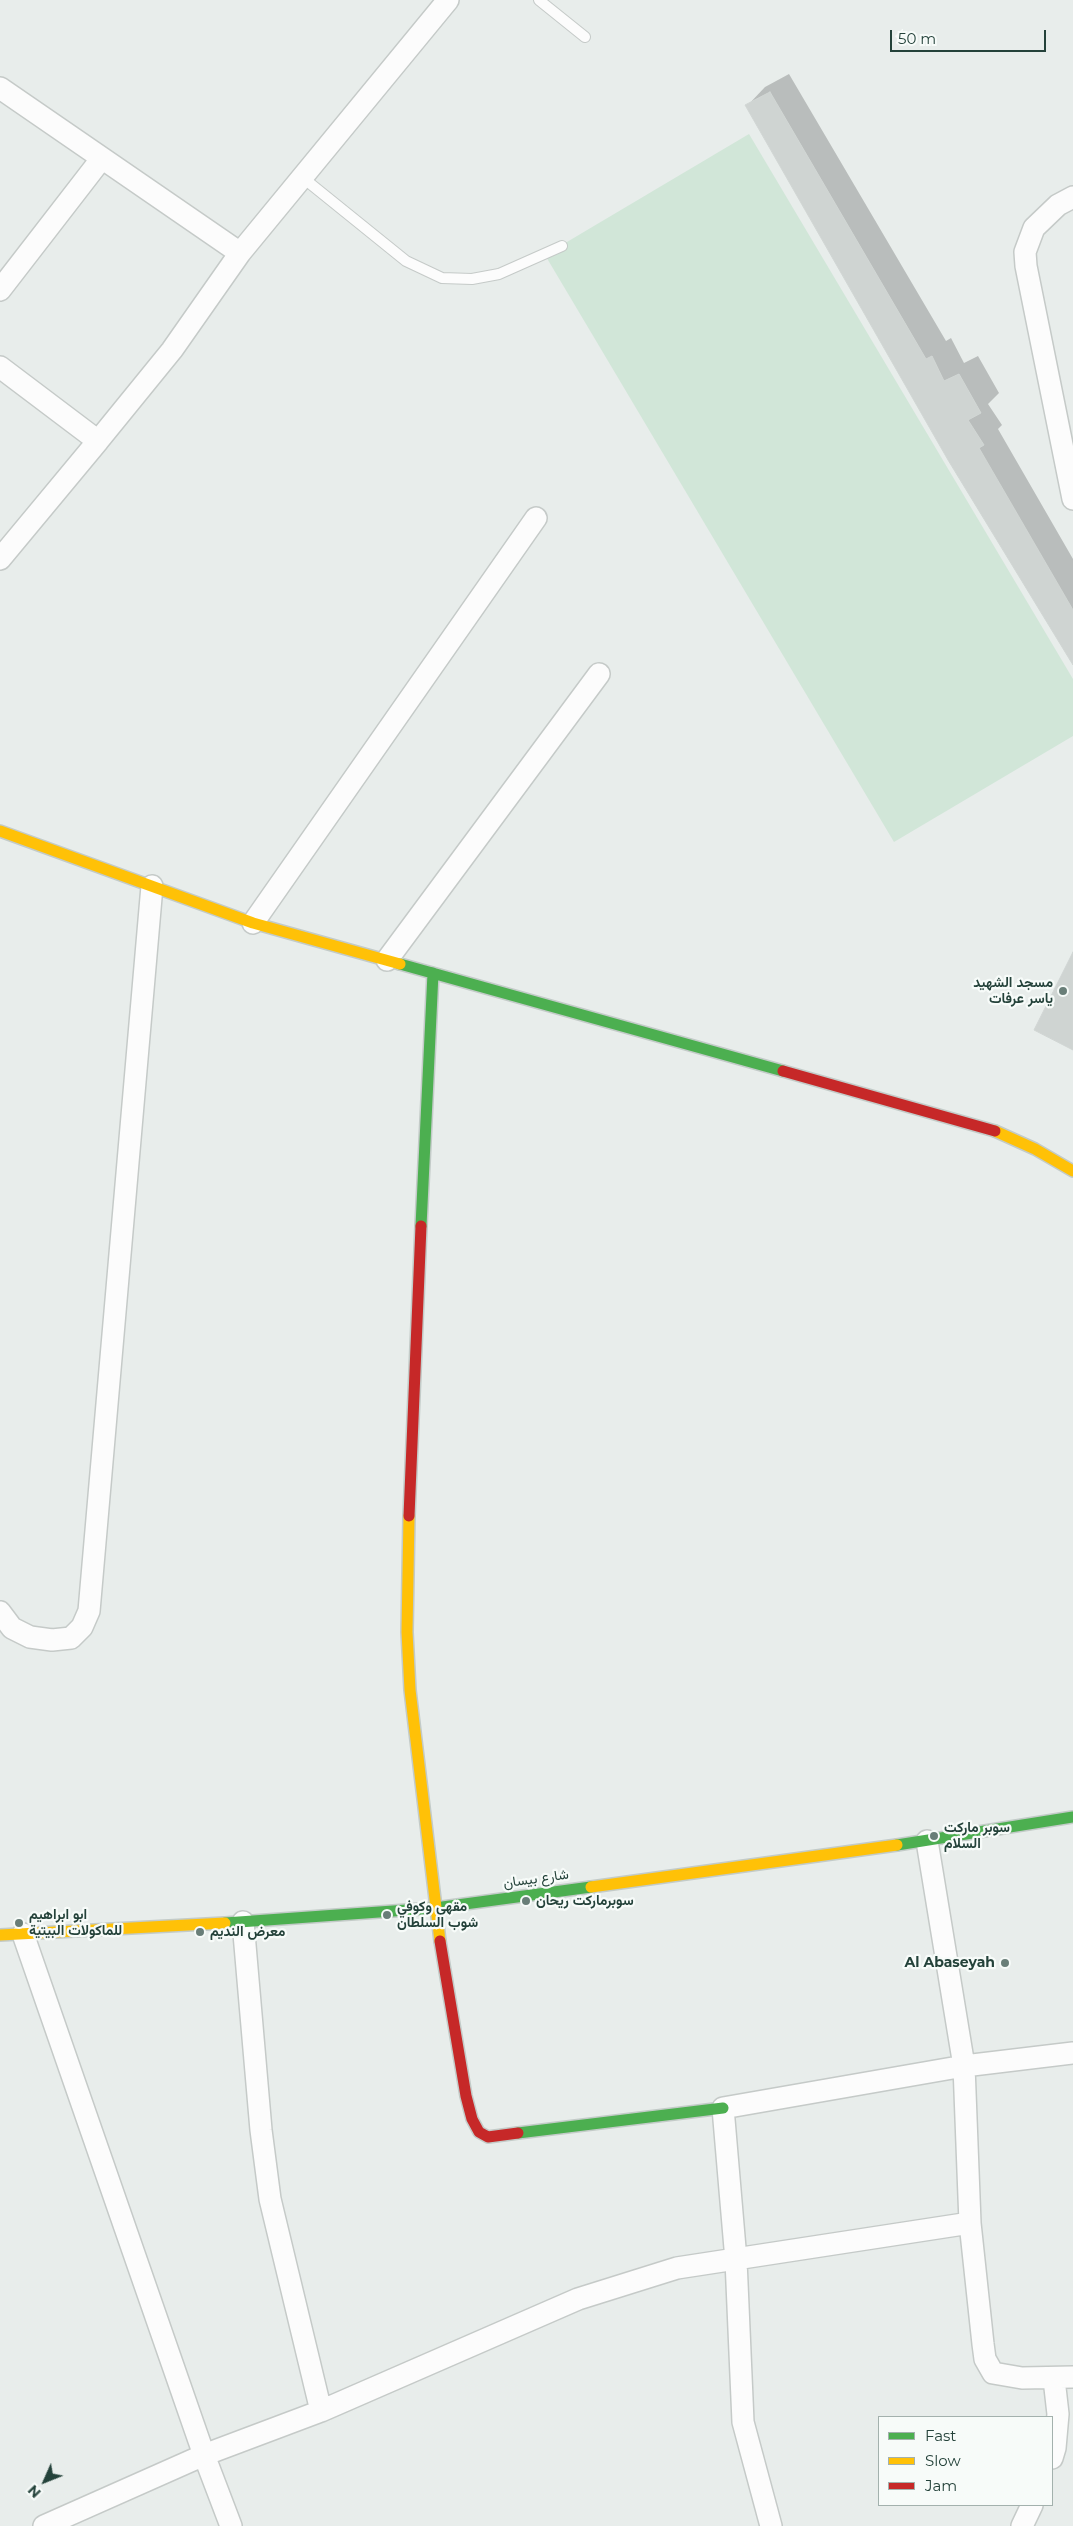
<!DOCTYPE html>
<meta charset="utf-8">
<style>
body{margin:0}
#map{position:relative;width:1073px;height:2526px;overflow:hidden;background:#e8edeb;font-family:Montserrat,sans-serif}
canvas{display:block}
.legend{position:absolute;left:878px;top:2416px;width:175px;height:90px;box-sizing:border-box;background:#f7fbf9;border:1px solid #a3b1ad;margin:0;padding:6px 9px;list-style:none;font-size:15px;color:#24423a}
.legend li{display:flex;align-items:center;gap:10px;height:25px}
.legend b{width:25px;border:1px solid #a3b1ad}
.north{position:absolute;left:20px;top:2456px;width:50px;height:50px;-webkit-text-stroke:4px #f7fbf9;paint-order:stroke;rotate:226deg;font-size:14px;font-weight:700;line-height:20px;text-align:center;color:#24423a}
.north::after{content:'';display:block;margin:auto;width:18px;height:22px;background:#24423a;clip-path:polygon(50% 0,100% 100%,50% 72%,0 100%)}
.scale{position:absolute;left:890px;top:30px;width:156px;height:22px;box-sizing:border-box;border:2px solid #24423a;border-top:0;padding-left:6px;font-size:15px;line-height:18px;white-space:nowrap;color:#24423a;-webkit-text-stroke:4px #f7fbf9;paint-order:stroke}
</style>
<div id="map">
<canvas width="1073" height="2526"></canvas>
<ul class="legend">
<li><b style="height:6px;background:#4caf50"></b>Fast</li>
<li><b style="height:6px;background:#ffc107"></b>Slow</li>
<li><b style="height:6px;background:#c62828"></b>Jam</li>
</ul>
<div class="north">N</div>
<div class="scale">50 m</div>
</div>
<script>
const g = document.querySelector('canvas').getContext('2d');
g.lineJoin = 'round';
function fillPath(path, color) { g.fillStyle = color; g.fill(path, 'evenodd'); }
const shape = rows => new Path2D(rows.map(r => 'M' + r).join(''));
function stroke(path, color, width, dash) { g.strokeStyle = color; g.lineWidth = width; g.lineCap = dash ? 'butt' : 'round'; g.setLineDash(dash || []); g.stroke(path); }
function label(font, color, halo, rows, align = 'center') {
  g.font = font + ' Montserrat,Vazirmatn,sans-serif'; g.lineWidth = 4.5; g.setLineDash([]); g.textBaseline = 'middle'; g.strokeStyle = halo; g.fillStyle = color; for (const [text, x, y, turn = 0] of rows) {
    g.save(); g.translate(x, y); g.rotate((+turn || 0) * Math.PI / 180); g.textAlign = isNaN(turn) ? turn : align; if (halo) g.strokeText(text, 0, 0); g.fillText(text, 0, 0); g.restore();
  }
}
const green = shape([
 [749,134,1073,679,1073,736,894,842,545,255]
]);
const shadow = shape([
 [789,74,946,341,951,338,964,363,978,356,999,393,988,404,1002,425,998,429,1073,559,1073,662,747,106,765,87]
]);
const building = shape([
 [770,92,926,359,932,356,944,381,959,374,981,413,968,420,984,445,979,448,1073,610,1073,665,948,460,745,105,770,92],
 [1073,952,1073,1050,1034,1030,1073,952]
]);
const lane = shape([
 [539,0,585,37],
 [302,177,406,261,442,278,472,279,499,274,562,246]
]);
const street = shape([
 [0,88,240,253],
 [1073,197,1058,205,1034,228,1025,252,1026,266,1073,499],
 [0,290,102,158],
 [0,367,98,441,172,350,240,253,448,0],
 [0,559,98,441],
 [253,923,536,518],
 [387,960,599,674],
 [0,1612,12,1628,30,1637,52,1640,71,1638,82,1627,89,1611,152,886],
 [927,1841,964,2066,970,2223],
 [243,1922,261,2130,270,2199,321,2411],
 [23,1934,204,2455,44,2526],
 [1052,2458,1055,2448,1058,2414,1054,2379],
 [231,2526,204,2455,321,2411,578,2299,677,2268,970,2223,983,2344,985,2359,993,2373,1022,2378,1073,2377],
 [771,2526,743,2422,736,2260,723,2108,964,2066,1073,2053],
 [1022,2526,1032,2505]
]);
const fast = shape([
 [400,964,783,1071],
 [421,1226,433,973],
 [897,1845,1073,1817],
 [225,1923,435,1908,591,1887],
 [518,2133,723,2108]
]);
const slow = shape([
 [0,831,253,923,400,964],
 [995,1131,1035,1149,1073,1171],
 [409,1516,407,1632,410,1690,440,1941],
 [591,1887,897,1845],
 [0,1935,225,1923]
]);
const jam = shape([
 [783,1071,995,1131],
 [409,1516,421,1226],
 [440,1941,466,2096,472,2119,479,2132,488,2137,518,2133]
]);
const markers = [
 [1063,991,5,"#697e78"],
 [934,1836,5,"#697e78"],
 [526,1901,5,"#697e78"],
 [387,1915,5,"#697e78"],
 [19,1923,5,"#697e78"],
 [200,1932,5,"#697e78"],
 [1005,1963,5,"#697e78"]
];
const poiNames = [
 ["مسجد الشهيد",1053,983,"right"],
 ["ياسر عرفات",1053,999,"right"],
 ["سوبر ماركت",944,1828],
 ["السلام",944,1844],
 ["سوبرماركت ريحان",536,1901],
 ["مقهى وكوفي",397,1907],
 ["شوب السلطان",397,1923],
 ["ابو ابراهيم",29,1915],
 ["للماكولات البيتية",29,1931],
 ["معرض النديم",210,1932],
 ["Al Abaseyah",995,1963,"right"]
];
const streetNames = [
 ["شارع بيسان",536,1879,-8]
];
fillPath(green, '#d1e6d8');
fillPath(shadow, '#0003');
fillPath(building, '#cfd4d2');
stroke(building, '#d1d6d4', 1);
stroke(lane, '#c5cac8', 12);
stroke(street, '#c5cac8', 24);
stroke(fast, '#c3cbc8', 14);
stroke(slow, '#c3cbc8', 14);
stroke(jam, '#c3cbc8', 14);
stroke(lane, '#fcfcfc', 10);
stroke(street, '#fcfcfc', 21);
stroke(fast, '#4caf50', 11);
stroke(slow, '#ffc107', 11);
stroke(jam, '#c62828', 11);
for (const [x, y, r, color] of markers) { const dot = new Path2D(); dot.arc(x, y, r, 0, 2 * Math.PI); g.fillStyle = color; g.fill(dot); stroke(dot, '#f7fbf9', 2); }
label('bold 14px', '#24423a', '#f7fbf9', poiNames, 'left');
label('14px', '#24423a', '#f7fbf9', streetNames);
</script>
